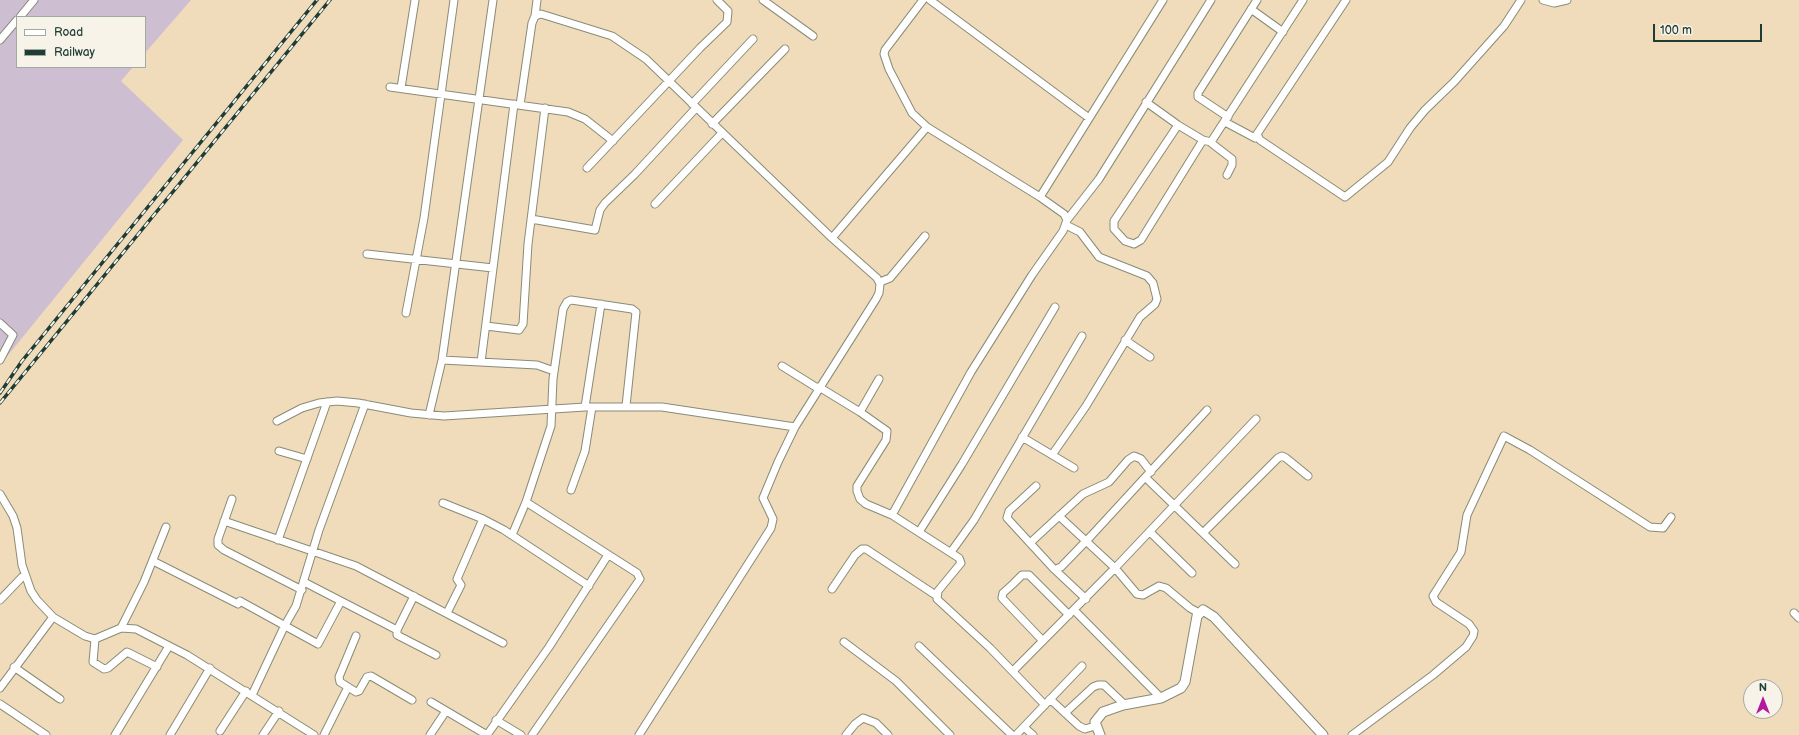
<!DOCTYPE html>
<style>
body{margin:0}
#map{position:relative;width:1799px;height:735px;overflow:hidden;background:#f0dbba;font-family:"Balsamiq Sans",sans-serif}
canvas{display:block}
.legend{position:absolute;left:16px;top:16px;width:130px;height:52px;box-sizing:border-box;background:#f7f3e8;border:1px solid #a1aaa0;margin:0;padding:5px 7px;list-style:none;font-size:12px;color:#1f3d34}
.legend li{display:flex;align-items:center;gap:8px;height:20px}
.legend b{width:20px;border:1px solid #a1aaa0}
.north{position:absolute;left:1743px;top:679px;width:40px;height:40px;box-sizing:border-box;background:#f7f3e8;border:1px solid #a1aaa0;border-radius:50%;rotate:0deg;font-size:11px;font-weight:700;line-height:16px;text-align:center;color:#1f3d34}
.north::after{content:'';display:block;margin:auto;width:14px;height:18px;background:#b5179e;clip-path:polygon(50% 0,100% 100%,50% 72%,0 100%)}
.scale{position:absolute;left:1653px;top:24px;width:109px;height:18px;box-sizing:border-box;border:2px solid #1f3d34;border-top:0;padding-left:5px;font-size:12px;line-height:14px;white-space:nowrap;color:#1f3d34;-webkit-text-stroke:3px #f7f3e8;paint-order:stroke}
</style>
<div id="map">
<canvas width="1799" height="735"></canvas>
<ul class="legend">
<li><b style="height:5px;background:#fff"></b>Road</li>
<li><b style="height:5px;background:#1f3d34"></b>Railway</li>
</ul>
<div class="north">N</div>
<div class="scale">100 m</div>
</div>
<script>
const g = document.querySelector('canvas').getContext('2d');
g.lineJoin = 'round';
function fillPath(path, color) { g.fillStyle = color; g.fill(path, 'evenodd'); }
const shape = rows => new Path2D(rows.map(r => 'M' + r).join(''));
function stroke(path, color, width, dash) { g.strokeStyle = color; g.lineWidth = width; g.lineCap = dash ? 'butt' : 'round'; g.setLineDash(dash || []); g.stroke(path); }
const industrial = shape([
 [0,0,191,0,145,53,145,17,17,17,17,67,133,67,121,81,183,140,0,365]
]);
const minor = shape([
 [763,0,813,36],
 [930,0,1089,118],
 [1346,0,1257,134,1260,140,1345,197,1388,162,1410,128,1425,110,1454,82,1504,26,1521,0],
 [1543,0,1554,3,1567,0],
 [1251,9,1283,32],
 [535,16,537,0],
 [20,17,34,0],
 [0,40,17,20],
 [390,87,568,112,585,119,613,141],
 [401,88,415,0],
 [1146,102,1178,125,1203,140,1211,142,1303,0],
 [692,104,753,39],
 [520,105,532,23,535,16,541,14,612,36,646,59,832,238,877,278,880,284,879,293,876,299,795,427,778,462,763,498,773,519,771,528,639,735],
 [1228,117,1198,97,1198,93,1257,0],
 [1225,122,1255,138],
 [712,124,785,49],
 [1178,125,1114,221,1114,229,1125,241,1134,244,1141,240,1203,140],
 [1210,142,1232,159,1232,165,1227,175],
 [587,168,700,48,727,22,728,11,717,0],
 [1040,197,1163,0],
 [655,204,722,133],
 [531,219,595,230,600,210,605,203,635,174,696,108],
 [1067,220,1099,179,1211,0],
 [832,238,927,127],
 [367,254,493,268],
 [880,282,890,278,925,236],
 [406,313,424,218,454,0],
 [0,323,13,335,0,360],
 [486,326,519,330,523,324,528,244,545,108],
 [1125,340,1150,357],
 [442,360,537,365,554,371],
 [481,362,514,104],
 [782,366,819,389],
 [819,387,860,412,887,431,886,440,857,486,857,491,860,499,866,504,892,515,959,558,961,563,938,591,937,599,990,648,1045,705],
 [585,407,601,304],
 [860,412,879,379],
 [429,415,442,360,493,0],
 [277,421,302,408,319,403,337,401,358,403,411,413,444,416,585,407,662,407,795,427],
 [1022,437,1074,468],
 [279,451,307,459],
 [1052,455,1086,406,1140,317,1155,304,1157,299,1153,283,1147,276,1099,257,1080,232,1066,225],
 [1146,478,1235,564],
 [1036,486,1009,511,1007,518,1053,568,1086,599],
 [571,490,585,451,592,407],
 [0,494,13,516,17,528,22,565,31,591,37,600,53,617,85,636,95,639,121,628,136,629,187,655,314,735],
 [232,499,218,539,218,545,224,550,302,590],
 [526,502,637,573,640,579,532,735],
 [443,503,483,519,504,530,589,586],
 [892,515,971,372,1032,275,1063,231,1067,220,1064,214,1040,197,927,127,912,113,889,69,884,54,885,50,923,0],
 [1059,516,1115,568,1137,594,1143,595,1159,586,1166,588,1190,608,1199,613],
 [224,521,356,566,503,643],
 [919,532,962,464,1055,307],
 [1150,532,1192,573],
 [1204,532,1278,458,1282,456,1286,458,1308,476],
 [512,535,526,502,551,426,553,379,563,309,567,302,571,300,585,302,632,309,636,312,626,406],
 [278,540,327,402],
 [1030,543,1083,494,1109,482,1128,460,1134,456,1141,459,1151,472],
 [951,552,974,520,1082,336],
 [153,561,238,604],
 [1056,569,1061,567,1091,536,1207,410],
 [304,582,397,630],
 [832,589,855,555,862,549,866,549,937,596],
 [414,596,397,630,397,635,436,655],
 [0,600,25,574],
 [240,601,318,644,341,601],
 [1074,610,1161,698],
 [447,613,461,585,457,579,483,519],
 [1794,613,1799,618],
 [121,628,144,582,166,527],
 [95,639,93,662,104,669,108,668,127,652,157,667],
 [1043,641,1002,598,1003,593,1013,584,1022,575,1029,575,1069,615],
 [844,642,896,681,950,735],
 [919,646,1012,735],
 [14,667,60,699],
 [1013,671,1115,568,1256,419],
 [348,687,356,692,359,691,367,677,371,676,412,700],
 [0,688,53,617],
 [252,695,284,627,296,606,319,530,365,404],
 [1050,699,1079,726,1085,729,1095,726],
 [431,702,487,735],
 [0,704,46,735],
 [1065,713,1093,687,1098,685,1104,685,1125,705],
 [496,720,521,735],
 [1024,727,1033,735],
 [220,731,246,691],
 [115,735,169,646],
 [170,735,210,668],
 [263,735,279,711],
 [324,735,348,687,340,682,339,677,356,636],
 [430,735,446,711],
 [487,735,549,647,608,555],
 [846,735,855,724,863,718,876,723,888,735],
 [1016,735,1082,666],
 [1352,735,1433,675,1466,647,1473,636,1474,631,1469,624,1436,602,1433,596,1461,552,1467,515,1504,436,1530,450,1650,527,1663,528,1671,517]
]);
const tertiary = shape([
 [1100,735,1095,722,1103,712,1123,705,1161,698,1181,688,1185,682,1197,616,1203,610,1214,617,1323,735]
]);
const rail = shape([
 [0,393,22,361,317,0],
 [0,403,330,0]
]);
fillPath(industrial, '#cdbed2');
stroke(minor, '#888c77', 9);
stroke(tertiary, '#888c77', 11);
stroke(minor, '#fff', 7);
stroke(tertiary, '#fff', 9);
stroke(rail, '#1f3d34', 3.5);
stroke(rail, '#f7f3e8', 2, [6]);
</script>
